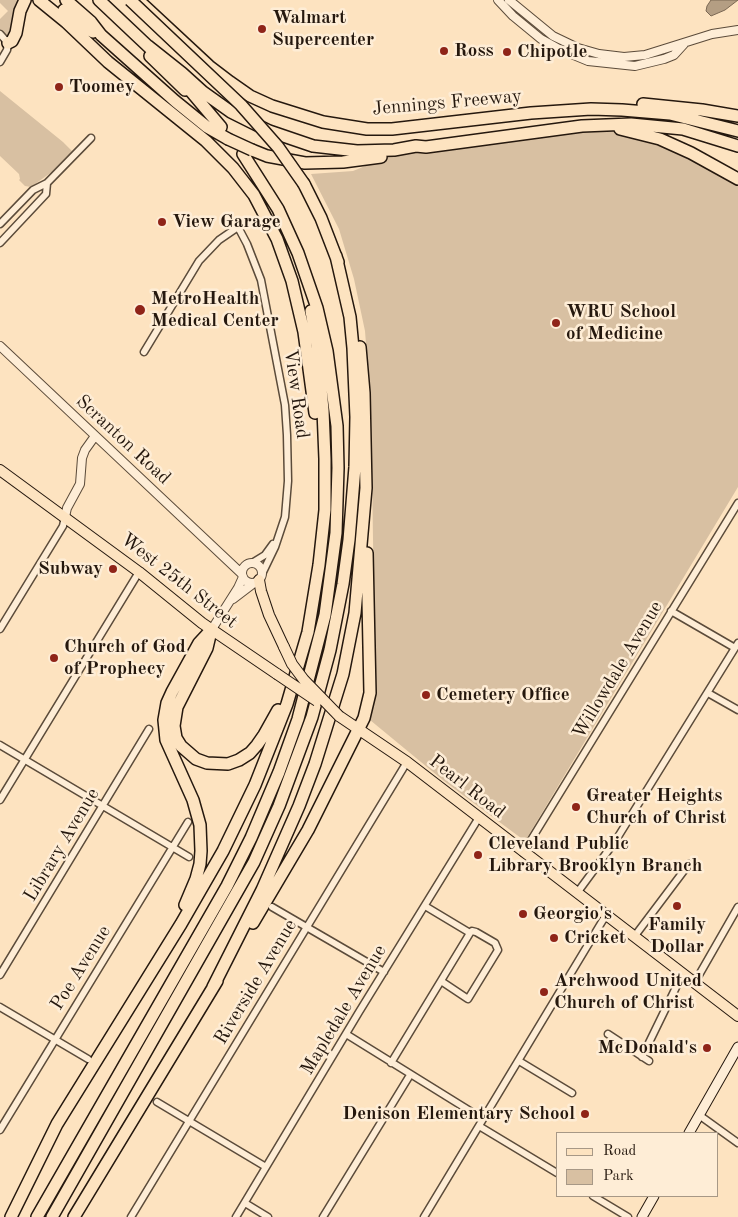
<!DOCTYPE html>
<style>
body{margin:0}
#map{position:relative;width:738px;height:1217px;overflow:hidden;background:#fde3c0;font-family:"Old Standard TT",serif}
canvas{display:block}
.legend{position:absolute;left:556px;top:1132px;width:162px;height:65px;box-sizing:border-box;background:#feedd6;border:1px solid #a79886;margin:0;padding:6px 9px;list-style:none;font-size:15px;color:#25180e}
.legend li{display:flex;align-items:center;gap:10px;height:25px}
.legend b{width:25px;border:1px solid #a79886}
</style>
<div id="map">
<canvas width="738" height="1217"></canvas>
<ul class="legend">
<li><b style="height:6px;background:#fde3c0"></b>Road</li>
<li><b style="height:14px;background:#d8c0a2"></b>Park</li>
</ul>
</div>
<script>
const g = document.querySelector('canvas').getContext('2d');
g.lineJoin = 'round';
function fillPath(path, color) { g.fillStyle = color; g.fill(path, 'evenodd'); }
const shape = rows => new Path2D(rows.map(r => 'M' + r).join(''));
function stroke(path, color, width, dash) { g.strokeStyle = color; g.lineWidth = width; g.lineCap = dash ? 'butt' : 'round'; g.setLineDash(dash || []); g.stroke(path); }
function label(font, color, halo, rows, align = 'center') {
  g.font = font + ' "Old Standard TT",serif'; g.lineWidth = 5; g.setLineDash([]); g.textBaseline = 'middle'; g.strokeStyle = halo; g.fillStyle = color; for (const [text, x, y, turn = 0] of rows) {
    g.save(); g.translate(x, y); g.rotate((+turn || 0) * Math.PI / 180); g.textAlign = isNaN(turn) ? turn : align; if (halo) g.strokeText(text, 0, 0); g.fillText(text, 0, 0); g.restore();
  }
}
const green = shape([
 [0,0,21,0,10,45,0,34,0,19,8,11,0,3],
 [0,91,63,142,72,151,53,171,31,187,25,186,19,180,20,179,19,174,0,156],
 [582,126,633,131,738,179,738,487,525,841,444,781,370,720,375,671,372,473,369,383,365,331,354,279,339,229,311,174,353,171,392,155]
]);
const water = shape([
 [711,0,738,0,725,10,711,16,706,11,707,6,711,0]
]);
const minor = shape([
 [0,34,8,43,7,50,0,62],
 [0,224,33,190,47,183,91,138],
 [0,243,46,194,47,183],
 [144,352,199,261,219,240,238,227,247,244,261,280,285,405,287,435,288,481,285,517,275,547,262,574],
 [252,563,265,555,273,544],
 [671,611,735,648],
 [0,629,63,526,65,517],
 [708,693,738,710],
 [0,745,189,857],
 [0,800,139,572],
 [523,853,738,503],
 [577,893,616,840,738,643],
 [425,906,470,933,472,931,476,932,495,943,498,950,468,999,441,981],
 [272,907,384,972],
 [634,937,689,864],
 [0,975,149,729],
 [695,982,738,907],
 [0,1007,88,1059],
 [346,1034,483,1119],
 [608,1034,649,1061],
 [642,1057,683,973],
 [519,1061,572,1093],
 [391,1063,470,933],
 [157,1102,266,1167],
 [699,1115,738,1143],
 [479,1126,557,1173],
 [0,1130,188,822],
 [593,1196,628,1217],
 [245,1203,268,1217],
 [131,1217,407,762],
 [236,1217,359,1012,478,819],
 [323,1217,410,1075],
 [424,1217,606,915]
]);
const tertiary = shape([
 [498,0,513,16,541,39,559,49,588,61,635,66,664,59,674,55,684,44],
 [509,0,553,36,578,48,599,54,624,57,645,55,712,34,738,30],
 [0,346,242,574],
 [65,517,67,508,80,484,82,458,85,450,95,436],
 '242 573a10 10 0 1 1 20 0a10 10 0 1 1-20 0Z',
 [233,599,254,583],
 [212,629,238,588,243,577]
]);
const secondary = shape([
 [689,1133,738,1047],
 [642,1217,654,1196]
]);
const primary = shape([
 [0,470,139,572,202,623,277,674],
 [259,580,261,591,269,615,284,647],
 [339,716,407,762,738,1016]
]);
const motorway = shape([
 [39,0,66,22,108,62,206,141,233,168,254,195,277,239,292,281,304,332,315,413],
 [66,0,91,22,101,35,175,101,207,127,228,139],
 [99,0,153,51],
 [138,0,209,66,230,82,250,96,272,106,323,122,367,129,392,129,531,113,591,109,622,110,670,114,738,131],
 [64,10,86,28,93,32],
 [8,43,12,41,16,33,20,11,25,0],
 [148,46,182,73,203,92,231,112,269,131,313,146,357,151,394,150,416,146,426,147,582,126,631,124,683,129,738,146],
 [150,56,185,90],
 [183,82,221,127],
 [643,104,702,110,738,116],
 [620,129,660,139,691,153,738,179],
 [252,150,267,156,305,163,343,162,381,157],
 [304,184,321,218,338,262],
 [211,631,207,648,177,707,174,726,176,738,181,746,196,759,207,763,228,764,239,760,250,753,257,745,264,735,278,710],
 [185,905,196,879,200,864,201,851,200,825,193,800,166,740,164,720,167,703,172,692,199,643,212,629],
 [253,923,308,830,364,718,370,693,367,553],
 [213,987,262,890,299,806,315,764,343,674,355,613,366,488,364,393,360,347],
 [11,1217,57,1124,181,924,223,851,255,785,287,704,308,632,319,565,325,510,325,459,323,410,317,345,311,311],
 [37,1217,227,886,251,838,279,772,298,719,325,615,336,533,338,468,337,426,327,351,317,308,298,253,278,209,243,154],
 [52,1217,254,862,279,806,312,717,330,650,343,584,349,540,355,467,356,417,353,348,350,317,336,256],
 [74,1217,217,981]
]);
const primaryBridge = shape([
 [284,647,292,664,304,680,339,716],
 [277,674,317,701]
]);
const motorwayBridge = shape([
 [130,0,241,105,278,147,304,184],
 [228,139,252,150]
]);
const markers = [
 [262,29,5,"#8f2418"],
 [444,51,5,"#8f2418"],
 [507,52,5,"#8f2418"],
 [59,87,5,"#8f2418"],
 [162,222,5,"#8f2418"],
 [140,310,6,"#8f2418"],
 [556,323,5,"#8f2418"],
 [113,569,5,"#8f2418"],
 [54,658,5,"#8f2418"],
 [426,695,5,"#8f2418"],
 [576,807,5,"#8f2418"],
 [478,855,5,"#8f2418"],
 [677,906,5,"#8f2418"],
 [523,914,5,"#8f2418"],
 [554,938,5,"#8f2418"],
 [544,992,5,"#8f2418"],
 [707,1048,5,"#8f2418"],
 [585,1114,5,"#8f2418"]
];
const poiNames = [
 ["Walmart",272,18],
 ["Supercenter",272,40],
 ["Ross",454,51],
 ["Chipotle",517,52],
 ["Toomey",69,87],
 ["View Garage",172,222],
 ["MetroHealth",151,299],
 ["Medical Center",151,321],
 ["WRU School",566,312],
 ["of Medicine",566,334],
 ["Subway",103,569,"right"],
 ["Church of God",64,647],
 ["of Prophecy",64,669],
 ["Cemetery Office",436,695],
 ["Greater Heights",586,796],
 ["Church of Christ",586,818],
 ["Cleveland Public",488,844],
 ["Library Brooklyn Branch",488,866],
 ["Georgio's",533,914],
 ["Family",677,925,"center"],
 ["Dollar",677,947,"center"],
 ["Cricket",564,938],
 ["Archwood United",554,981],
 ["Church of Christ",554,1003],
 ["McDonald's",697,1048,"right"],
 ["Denison Elementary School",575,1114,"right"]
];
const streetNames = [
 ["Jennings Freeway",447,103,-5],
 ["View Road",296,394,82],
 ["Scranton Road",123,440,43],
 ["West 25th Street",179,581,38],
 ["Willowdale Avenue",618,670,-59],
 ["Pearl Road",467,787,38],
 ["Library Avenue",62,845,-59],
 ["Poe Avenue",81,968,-58],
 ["Riverside Avenue",256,982,-59],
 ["Mapledale Avenue",344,1010,-59]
];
fillPath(green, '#d8c0a2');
fillPath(water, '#b49e83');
stroke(water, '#7b6854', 1);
stroke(minor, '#5b4b3a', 9);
stroke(tertiary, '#5b4b3a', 10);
stroke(secondary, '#25180e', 11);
stroke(primary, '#25180e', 12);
stroke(motorway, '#25180e', 14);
stroke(minor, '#feedd6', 6);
stroke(tertiary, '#feedd6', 8);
stroke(secondary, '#feedd6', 9);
stroke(primary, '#fde3c0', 10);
stroke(motorway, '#fde3c0', 11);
stroke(primaryBridge, '#25180e', 12, []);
stroke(motorwayBridge, '#25180e', 14, []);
stroke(primaryBridge, '#fde3c0', 10);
stroke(motorwayBridge, '#fde3c0', 11);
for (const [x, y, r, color] of markers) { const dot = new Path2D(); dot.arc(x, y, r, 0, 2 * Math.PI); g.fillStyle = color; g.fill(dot); stroke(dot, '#feedd6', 2); }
label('bold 19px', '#25180e', '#feedd6', poiNames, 'left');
label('19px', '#25180e', '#feedd6', streetNames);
</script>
